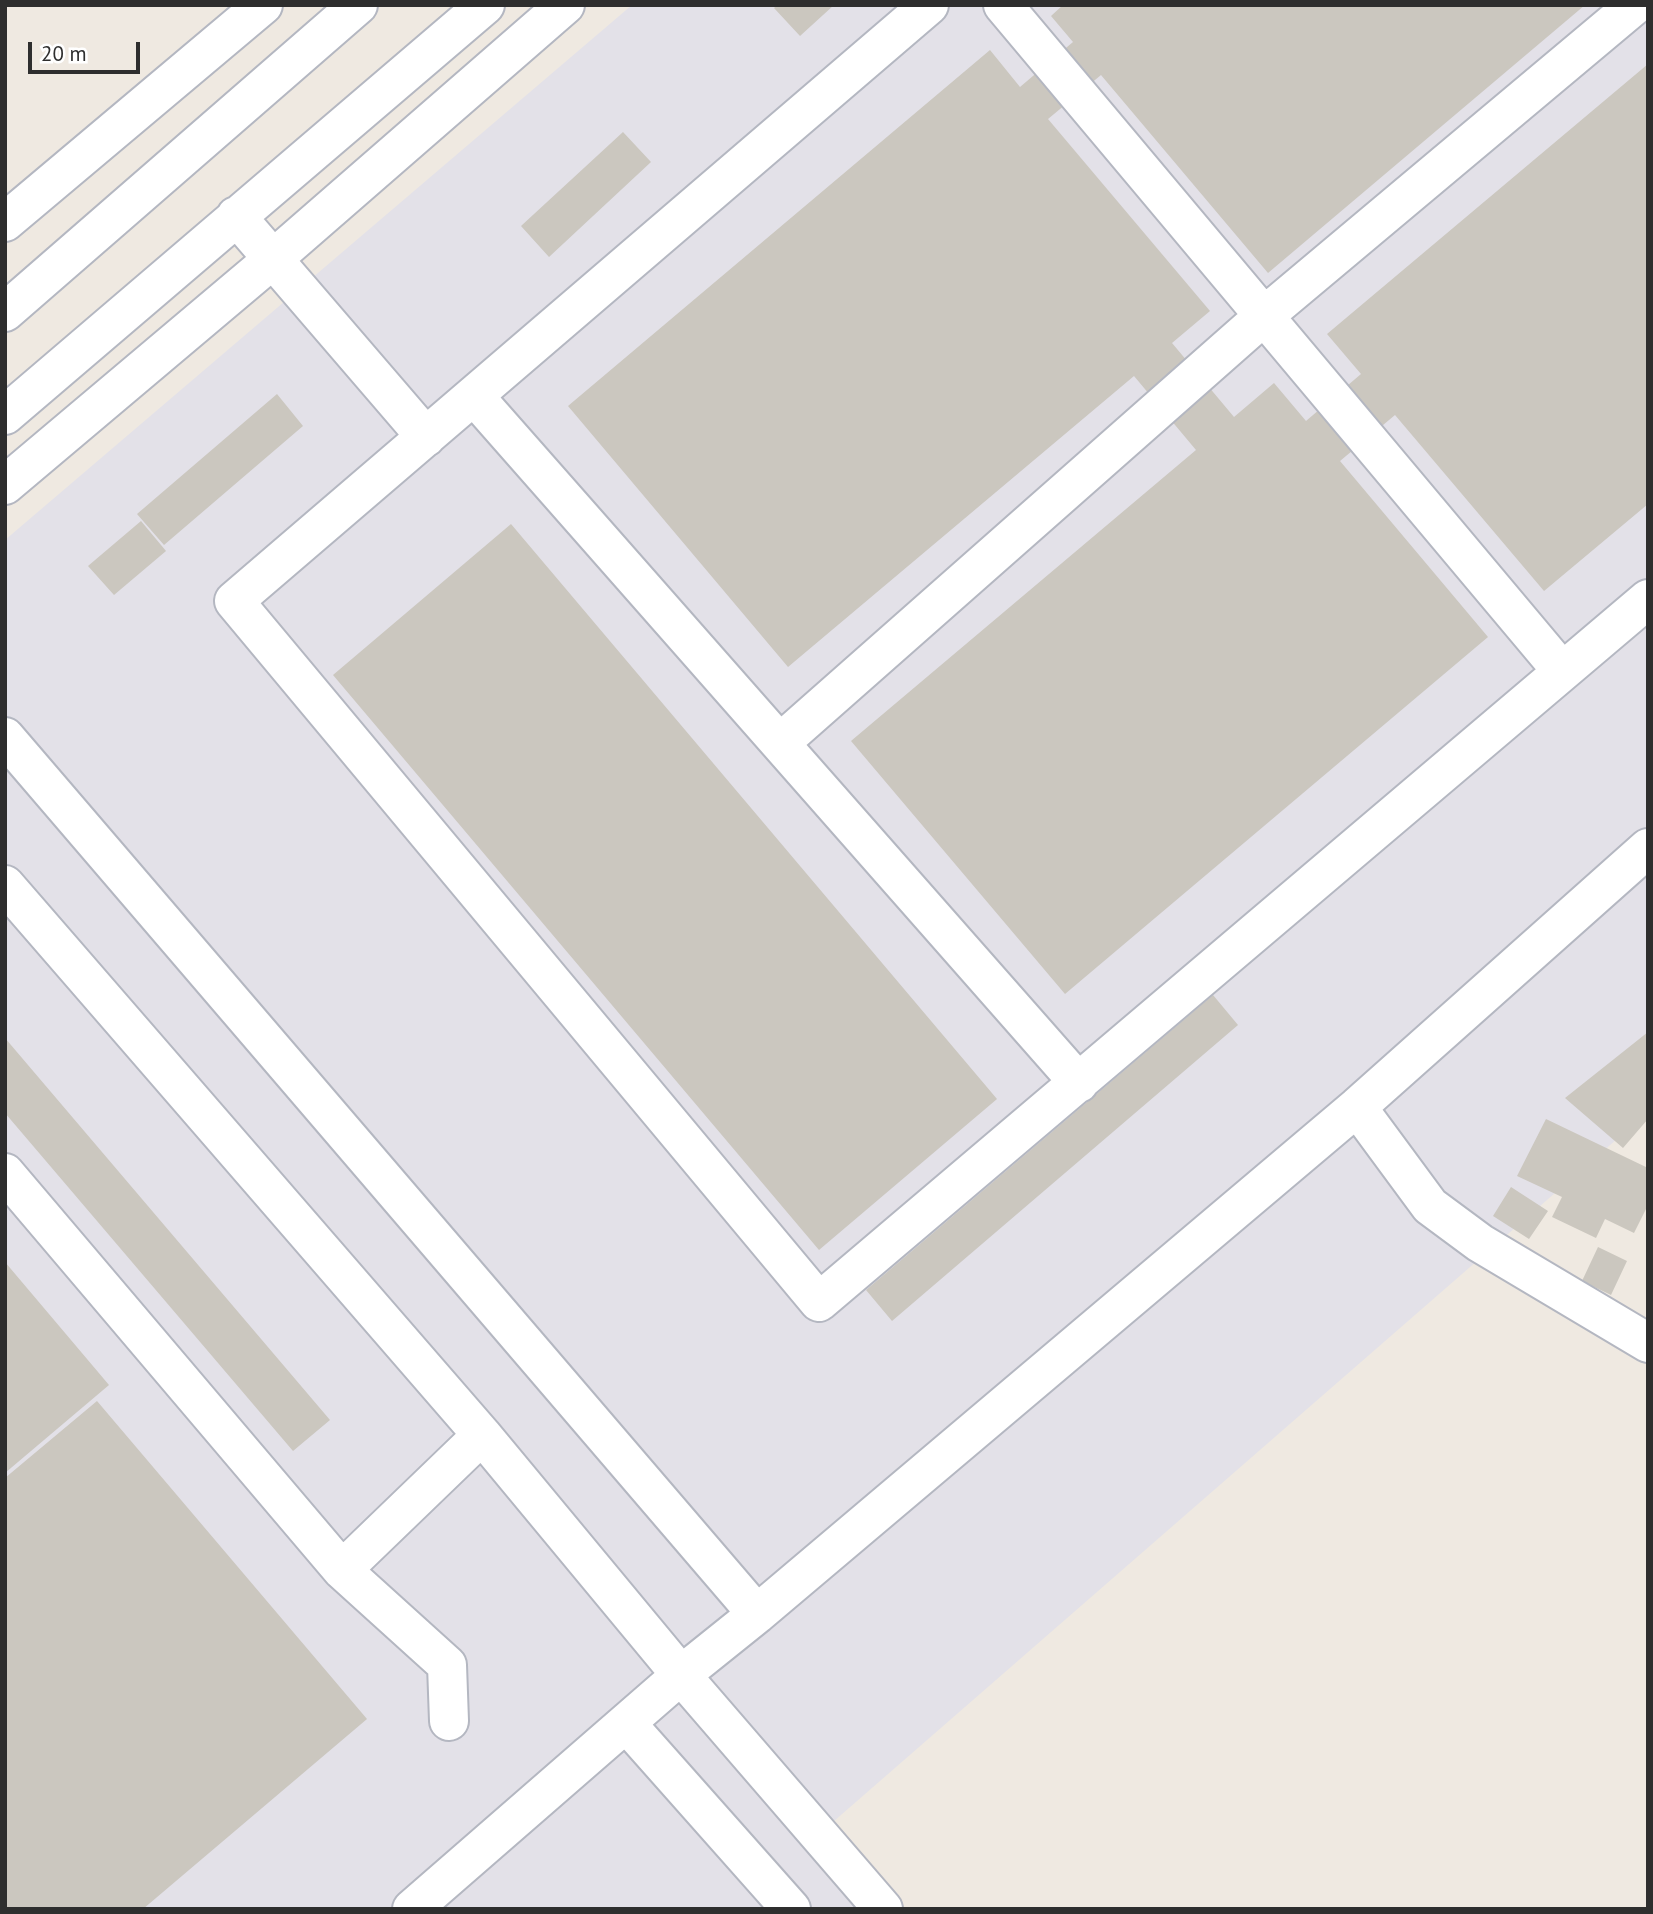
<!DOCTYPE html>
<style>
body{margin:0}
#map{position:relative;width:1653px;height:1914px;overflow:hidden;background:#efe9e1;font-family:"PT Sans",sans-serif}
canvas{display:block}
.frame{position:absolute;inset:0;border:7px solid #2e2e2e;pointer-events:none}
.scale{position:absolute;left:28px;top:42px;width:112px;height:32px;box-sizing:border-box;border:4px solid #2e2e2e;border-top:0;padding-left:9px;font-size:21px;line-height:24px;white-space:nowrap;color:#2e2e2e;-webkit-text-stroke:5px #fff;paint-order:stroke}
</style>
<div id="map">
<canvas width="1653" height="1914"></canvas>
<div class="frame"></div>
<div class="scale">20 m</div>
</div>
<script>
const g = document.querySelector('canvas').getContext('2d');
g.lineJoin = 'round';
function fillPath(path, color) { g.fillStyle = color; g.fill(path, 'evenodd'); }
const shape = rows => new Path2D(rows.map(r => 'M' + r).join(''));
function stroke(path, color, width, dash) { g.strokeStyle = color; g.lineWidth = width; g.lineCap = dash ? 'butt' : 'round'; g.setLineDash(dash || []); g.stroke(path); }
const industrial = shape([
 [632,5,1648,5,1648,1112,818,1835,878,1909,5,1909,5,540]
]);
const building = shape([
 [777,5,834,5,800,36,774,8],
 [1063,5,1585,5,1268,273,1101,75,1048,119,1210,311,1172,343,1234,417,1274,383,1306,421,1361,374,1327,334,1648,64,1648,504,1544,591,1395,415,1340,461,1488,637,1065,994,851,741,1196,450,1134,376,788,667,568,406,990,50,1020,87,1073,42,1051,16],
 [623,132,651,162,549,257,521,226],
 [277,394,303,426,164,545,137,514],
 [141,521,166,551,114,595,88,566],
 [511,524,997,1099,819,1250,333,675],
 [1213,995,1238,1025,892,1321,866,1290],
 [1648,1032,1648,1119,1623,1148,1565,1098],
 [5,1038,330,1420,293,1451,5,1113],
 [1546,1119,1648,1168,1648,1205,1634,1233,1605,1219,1596,1238,1552,1217,1562,1197,1517,1176],
 [1511,1187,1548,1211,1529,1239,1493,1216],
 [1598,1247,1627,1261,1611,1295,1582,1281],
 [5,1262,109,1385,5,1473],
 [97,1401,367,1719,143,1909,5,1909,5,1478]
]);
const minor = shape([
 [929,5,234,601,819,1302,1648,599],
 [1003,5,1562,671],
 [236,216,426,437],
 [5,222,263,5],
 [5,312,358,5],
 [474,396,1079,1083],
 [5,415,485,5],
 [5,485,273,259,565,5],
 [5,737,757,1614],
 [780,743,1264,316,1635,5],
 [5,885,482,1435,681,1675,883,1909],
 [1357,1107,1430,1206,1480,1243,1648,1343],
 [5,1173,342,1570,447,1665,449,1721],
 [342,1570,482,1435],
 [626,1723,791,1909],
 [412,1909,681,1675,757,1614,1357,1107,1648,848]
]);
fillPath(industrial, '#e3e1e8');
fillPath(building, '#cbc7bf');
stroke(minor, '#b4b7c1', 42);
stroke(minor, '#fff', 38);
</script>
